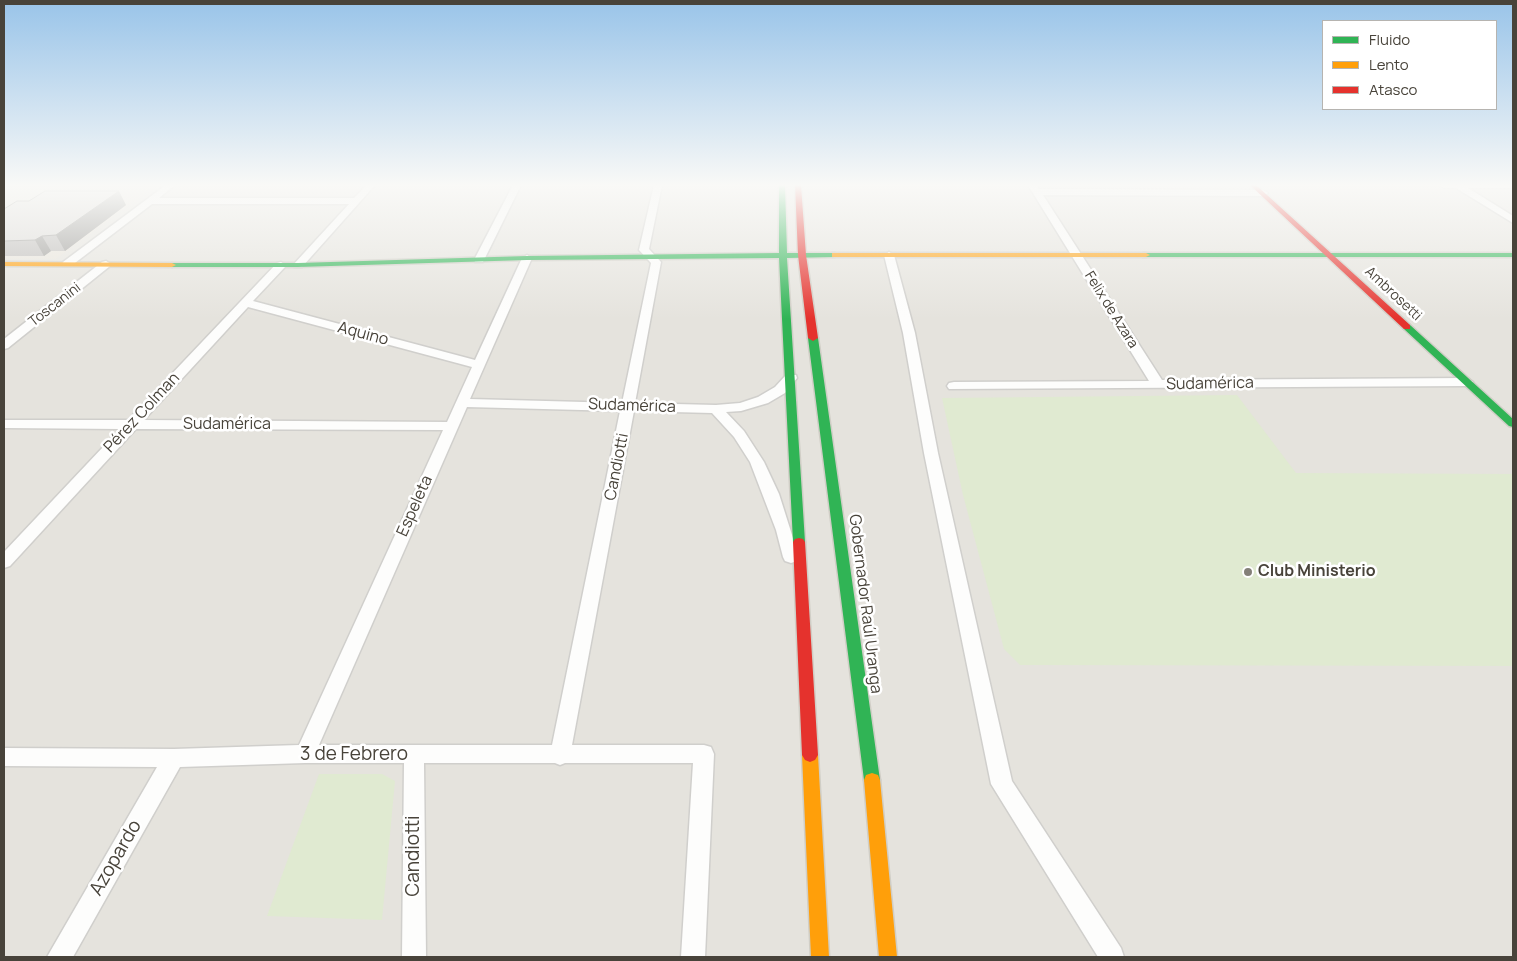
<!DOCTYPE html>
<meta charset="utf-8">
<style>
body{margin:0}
#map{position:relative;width:1517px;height:961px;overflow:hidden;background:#f2f1ee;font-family:Manrope,sans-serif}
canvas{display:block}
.frame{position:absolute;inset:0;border:5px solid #48433a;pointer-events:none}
.legend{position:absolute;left:1322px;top:20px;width:175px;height:90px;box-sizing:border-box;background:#fff;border:1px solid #b6b4b0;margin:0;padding:6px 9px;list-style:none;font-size:15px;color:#48433a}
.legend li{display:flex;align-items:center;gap:10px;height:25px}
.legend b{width:25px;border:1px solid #b6b4b0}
</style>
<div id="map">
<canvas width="1517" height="961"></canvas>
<div class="frame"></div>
<ul class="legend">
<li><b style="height:6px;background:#30b455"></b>Fluido</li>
<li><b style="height:6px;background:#ff9f0a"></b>Lento</li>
<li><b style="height:6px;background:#e5322d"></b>Atasco</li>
</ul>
</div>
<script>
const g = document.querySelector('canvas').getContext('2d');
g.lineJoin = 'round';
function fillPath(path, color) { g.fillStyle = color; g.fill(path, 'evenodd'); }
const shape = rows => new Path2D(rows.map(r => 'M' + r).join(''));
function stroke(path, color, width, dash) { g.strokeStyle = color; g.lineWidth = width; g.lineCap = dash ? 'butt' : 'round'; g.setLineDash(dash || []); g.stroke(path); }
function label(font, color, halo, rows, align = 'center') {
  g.font = font + ' Manrope,sans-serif'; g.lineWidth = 5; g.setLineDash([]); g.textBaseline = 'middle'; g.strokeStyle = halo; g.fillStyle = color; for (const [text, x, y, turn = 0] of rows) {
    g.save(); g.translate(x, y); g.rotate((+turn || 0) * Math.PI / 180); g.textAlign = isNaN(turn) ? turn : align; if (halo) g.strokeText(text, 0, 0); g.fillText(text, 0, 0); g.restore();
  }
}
const residential = shape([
 [4,185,1513,185,1513,957,4,957]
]);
const education = shape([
 [18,185,156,185,56,259,4,259,4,193]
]);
const green = shape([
 [1237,395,1296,473,1513,474,1513,666,1020,665,1004,649,963,495,942,398],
 [319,774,382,774,395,781,382,920,267,916]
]);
const street = shape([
 [166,185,175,185,159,198,354,198,367,185,375,185,302,267,294,267,293,265,349,204,152,204,71,266,63,266,62,264,63,262,166,185],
 [513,185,521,185,484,260,483,262,475,262,474,260,513,185],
 [654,185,662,185,649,249,661,262,635,403,716,405,740,403,758,397,775,387,786,375,796,375,797,378,785,393,768,403,741,411,726,412,744,431,764,462,779,494,799,557,797,561,791,563,785,561,783,557,776,530,750,462,734,437,712,413,634,411,572,745,704,745,711,747,714,754,705,957,681,957,693,763,565,763,560,765,555,763,424,763,426,957,402,957,404,763,305,763,180,767,73,957,47,957,157,767,4,766,4,748,174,749,299,745,443,430,136,429,10,566,4,568,4,552,120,429,4,428,4,420,128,420,277,263,281,262,286,265,285,267,253,301,475,360,522,258,527,255,532,258,470,399,622,403,651,263,639,250,654,185],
 [248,307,472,367,447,422,144,420,248,307],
 [467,407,620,411,552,745,319,745,467,407],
 [1028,185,1036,185,1039,189,1263,190,1268,193,1263,196,1043,195,1162,380,1467,378,1473,382,1467,386,949,389,947,386,949,383,954,382,1149,381,1028,185],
 [1440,185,1513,185,1513,188,1468,188,1513,216,1513,223,1456,188,1444,188,1440,185],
 [889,252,894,255,915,333,938,453,1012,781,1121,948,1124,957,1098,957,991,784,924,453,903,333,884,255,889,252],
 [106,261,111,264,110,266,8,348,4,349,4,339,102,262,106,261]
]);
const fast = shape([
 [779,185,785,185,787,253,835,253,839,255,835,257,787,258,805,542,803,545,799,546,795,545,793,542,779,258,527,260,298,267,172,267,168,265,172,263,298,263,527,256,779,253,779,185],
 [1143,253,1513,253,1513,257,1143,257,1143,253],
 [1407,324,1410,325,1513,419,1513,427,1509,426,1404,329,1403,327,1407,324],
 [813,335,818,338,880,780,878,785,872,787,866,785,864,780,808,338,813,335]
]);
const slow = shape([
 [832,253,1146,253,1150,255,1146,257,832,257,832,253],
 [4,262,172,263,176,265,172,267,4,266,4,262],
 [810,748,815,750,818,755,829,957,811,957,802,755,805,750,810,748],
 [872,773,878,775,880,780,897,957,879,957,864,780,866,775,872,773]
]);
const jam = shape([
 [795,185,801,185,806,255,818,338,813,341,808,338,798,255,795,185],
 [1250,185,1256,185,1410,325,1410,329,1404,329,1250,185],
 [799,538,803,539,805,542,818,755,815,760,810,762,805,760,802,755,793,542,795,539,799,538]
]);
const wall = shape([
 [126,205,65,251,51,251,44,256,4,256,4,209]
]);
const shadedWall = shape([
 [119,191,126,205,65,251,56,235],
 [42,236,51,251,44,256,35,240]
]);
const building = shape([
 [45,191,119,191,56,235,42,236,35,240,4,241,4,209,17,201,29,201,45,191]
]);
const markers = [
 [1248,572,5,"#848079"]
];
const farStreetnames = [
 ["Ambrosetti",1393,294,43],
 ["Toscanini",55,305,-38],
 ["Felix de Azara",1111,310,58]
];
const streetNames = [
 ["Aquino",363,334,15],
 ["Sudamérica",1210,384,-1],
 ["Sudamérica",632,406,2],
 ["Pérez Colman",142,413,-47],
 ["Sudamérica",227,425],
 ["Candiotti",617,467,-79],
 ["Espeleta",415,506,-66],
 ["Gobernador Raúl Uranga",865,604,83]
];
const poiNames = [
 ["Club Ministerio",1258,572]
];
const nearStreetnames = [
 ["3 de Febrero",354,755],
 ["Candiotti",414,856,-90],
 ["Azopardo",116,858,-60]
];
fillPath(residential, '#e5e3dd');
fillPath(education, '#e8e4db');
fillPath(green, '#e0ead1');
stroke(street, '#d0cfcc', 3);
stroke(fast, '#d0cec6', 3);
stroke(slow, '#d0cec6', 3);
stroke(jam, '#d0cec6', 3);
fillPath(street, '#fdfdfc');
fillPath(fast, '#30b455');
fillPath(slow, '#ff9f0a');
fillPath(jam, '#e5322d');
fillPath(wall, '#bdbbb9');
fillPath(shadedWall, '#9a9996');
fillPath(building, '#dcdad7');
stroke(building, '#9a9996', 1);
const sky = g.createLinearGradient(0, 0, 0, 319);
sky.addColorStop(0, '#99c4e9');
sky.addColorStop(0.58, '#f9f9f7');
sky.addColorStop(1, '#f9f9f700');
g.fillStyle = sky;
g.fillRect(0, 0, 1517, 319);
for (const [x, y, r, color] of markers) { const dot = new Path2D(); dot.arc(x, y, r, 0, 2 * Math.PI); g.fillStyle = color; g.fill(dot); stroke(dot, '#fff', 2); }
label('14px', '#48433a', '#fff', farStreetnames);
label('16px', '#48433a', '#fff', streetNames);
label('bold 16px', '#48433a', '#fff', poiNames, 'left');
label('19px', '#48433a', '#fff', nearStreetnames);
</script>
